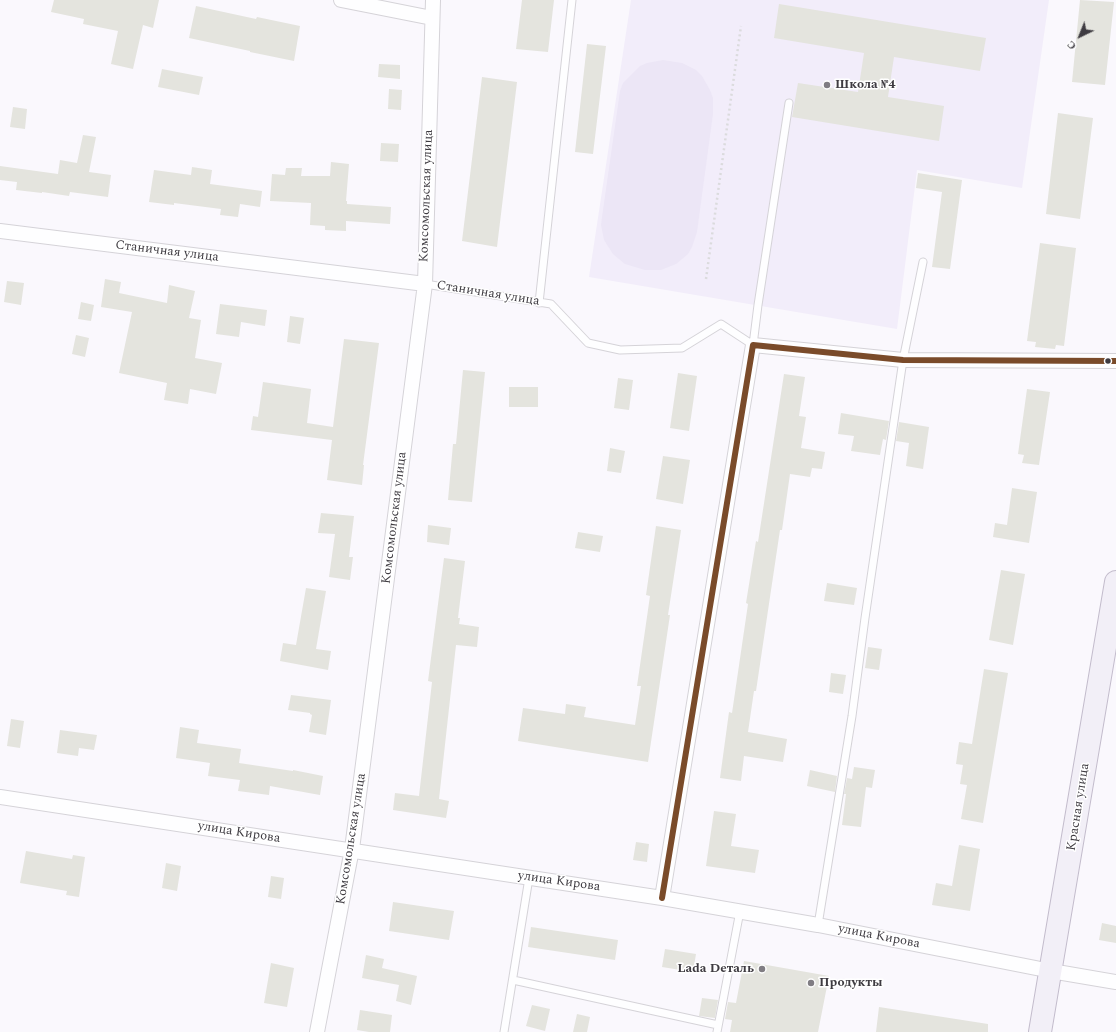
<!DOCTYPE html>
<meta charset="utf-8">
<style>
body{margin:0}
#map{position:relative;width:1116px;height:1032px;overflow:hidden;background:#faf8fd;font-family:Spectral,serif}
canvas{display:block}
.north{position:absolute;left:1060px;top:16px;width:40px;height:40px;-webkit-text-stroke:3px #fff;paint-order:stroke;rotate:223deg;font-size:11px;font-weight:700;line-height:16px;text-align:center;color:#3e3b41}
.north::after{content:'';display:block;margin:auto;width:14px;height:18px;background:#3e3b41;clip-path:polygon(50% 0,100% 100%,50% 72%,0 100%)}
</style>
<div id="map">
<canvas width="1116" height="1032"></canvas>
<div class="north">С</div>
</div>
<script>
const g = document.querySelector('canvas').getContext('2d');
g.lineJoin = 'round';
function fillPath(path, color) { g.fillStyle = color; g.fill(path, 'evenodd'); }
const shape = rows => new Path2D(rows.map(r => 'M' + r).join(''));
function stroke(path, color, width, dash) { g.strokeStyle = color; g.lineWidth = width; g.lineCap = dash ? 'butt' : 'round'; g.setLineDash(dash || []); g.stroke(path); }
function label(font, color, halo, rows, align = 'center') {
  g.font = font + ' Spectral,serif'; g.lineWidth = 3; g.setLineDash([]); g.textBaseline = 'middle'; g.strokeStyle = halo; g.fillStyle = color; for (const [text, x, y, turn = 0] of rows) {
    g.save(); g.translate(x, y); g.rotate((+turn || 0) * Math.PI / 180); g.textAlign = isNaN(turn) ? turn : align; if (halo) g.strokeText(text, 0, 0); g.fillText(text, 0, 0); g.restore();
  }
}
const built = shape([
 [631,0,1049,0,1022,188,917,170,897,329,589,277]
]);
const green = shape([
 [663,60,682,63,696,70,702,76,710,90,713,98,713,114,697,232,692,247,688,254,676,264,661,270,645,270,625,264,613,254,604,240,601,225,602,217,620,91,623,83,640,66,647,63]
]);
const building = shape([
 [54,0,159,0,153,28,143,25,133,69,111,64,118,31,83,24,84,19,51,12],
 [522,0,554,0,548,52,516,49],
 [1080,0,1114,2,1105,85,1072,82],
 [779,4,986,38,980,71,894,57,888,97,944,106,939,141,792,117,798,83,858,92,864,53,774,38],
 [196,6,256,19,257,17,300,26,294,61,250,52,250,51,189,38],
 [587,44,606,46,593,154,575,152],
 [379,64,400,65,400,79,378,77],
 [162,69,203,77,199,95,158,87],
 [482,77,517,82,497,247,462,241],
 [389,89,402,90,401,110,388,109],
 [13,107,27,109,25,129,10,127],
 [1058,113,1093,118,1080,219,1046,214],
 [83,135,96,137,89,172,111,175,108,197,70,192,69,196,42,192,42,193,16,190,17,182,0,180,0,166,58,174,60,160,77,163],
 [381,143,399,144,398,162,380,161],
 [331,162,349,164,346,201,347,201,347,204,391,207,390,224,346,221,346,231,325,230,325,226,310,225,311,203,270,201,272,174,285,175,286,168,302,168,301,176,330,176],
 [192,167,212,170,210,184,262,191,260,207,240,204,238,217,220,215,221,209,174,203,174,205,149,202,154,170,191,175],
 [918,173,962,180,950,269,932,267,942,192,916,188],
 [1040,243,1076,248,1064,346,1056,345,1055,349,1035,347,1036,342,1027,341],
 [105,279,121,282,119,293,167,303,169,285,195,291,189,318,201,320,195,358,222,363,216,394,190,389,188,404,164,400,167,383,119,373,132,312,101,307],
 [7,281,24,283,21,305,4,302],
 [81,302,94,305,91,321,78,319],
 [220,304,267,310,265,326,241,322,239,337,216,334],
 [290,316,304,318,300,344,287,342],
 [76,335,89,338,85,357,72,354],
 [344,339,379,343,363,465,364,465,362,485,327,480,332,440,251,430,253,416,258,417,263,382,311,389,307,423,333,427],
 [463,370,485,372,472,502,448,500,453,444,456,444],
 [678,373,697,376,689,431,670,428],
 [784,374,805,377,799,416,806,417,801,448,825,452,822,469,812,468,810,477,790,474,782,530,780,530,756,691,754,691,748,732,787,739,783,762,744,756,741,781,720,778,729,712,732,713,748,604,746,603,756,541,758,542],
 [618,378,633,380,629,410,614,408],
 [509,387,538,387,538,407,509,407],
 [1027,389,1050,392,1039,465,1022,463,1024,455,1018,454],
 [841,413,889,421,886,440,883,439,880,455,851,451,854,436,838,434],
 [899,422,929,427,923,469,906,466,909,443,896,441],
 [610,448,625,451,621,473,607,471],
 [663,456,690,460,683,504,656,499],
 [1012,488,1037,492,1029,543,993,537,995,523,1007,525],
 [321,513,354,516,349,557,353,557,350,580,329,577,335,534,318,533],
 [428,525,451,528,449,545,427,542],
 [656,526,681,530,668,615,670,615,648,762,518,741,523,708,565,714,566,704,586,707,584,717,635,725,641,686,637,686,650,596,646,595],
 [578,532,603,536,600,552,575,548],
 [444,558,465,561,458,618,460,618,459,624,479,627,477,647,456,645,439,799,449,801,446,818,393,810,395,793,419,796,432,682,428,681],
 [1001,570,1025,574,1013,645,989,640],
 [827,583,857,588,854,605,824,601],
 [306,588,326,591,316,649,331,651,328,670,280,661,283,643,296,645],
 [868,647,882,649,879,670,865,668],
 [984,669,1008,673,983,823,961,819,967,785,960,784,963,765,956,764,959,742,972,744],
 [831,673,846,675,843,694,829,692],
 [291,695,331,700,326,735,309,732,312,715,310,714,310,713,288,710],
 [11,719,24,721,20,748,7,746],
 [180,727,199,730,197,743,241,749,239,763,293,771,293,770,323,776,320,795,270,786,269,795,238,791,240,780,208,776,210,763,176,758],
 [60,730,97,735,94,750,79,748,78,756,57,753],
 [854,767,875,770,872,788,866,787,861,827,842,825,846,794,844,794,847,778,852,779],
 [810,770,837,776,835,792,807,786],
 [714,811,736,814,731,846,759,850,755,873,706,866],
 [636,842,649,844,647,862,633,860],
 [959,845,980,849,970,911,932,905,936,883,952,886],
 [26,851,72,859,73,855,85,857,79,897,66,895,67,891,20,883],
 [166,863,181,866,177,891,162,888],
 [271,876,284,878,281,899,268,897],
 [393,902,454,911,449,940,389,931],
 [1102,923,1116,926,1116,943,1099,940],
 [531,927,618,940,615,960,528,947],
 [665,949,696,954,693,972,662,967],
 [366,955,384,959,382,968,417,976,411,1005,396,1001,399,985,362,978],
 [744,961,829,976,818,1032,730,1032,732,1020,725,1019,728,1002,736,1003],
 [271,963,294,968,287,1007,264,1003],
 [702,998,718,1000,715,1018,699,1016],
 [532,1005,550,1009,545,1031,526,1026],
 [879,1007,988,1024,988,1032,876,1032],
 [360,1010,392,1015,390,1032,369,1032,357,1030],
 [577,1014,590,1017,587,1032,573,1032]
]);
const path = shape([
 [706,279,741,26]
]);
const lane = shape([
 [425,284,551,304,588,343,620,350,682,348,721,324,753,345,758,305,789,103],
 [539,303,572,0],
 [818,925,852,716,865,618,903,360,923,262],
 [513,980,718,1025],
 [504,1032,529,878],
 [717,1032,740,911]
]);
const street = shape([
 [341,0,432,18],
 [0,231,425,284],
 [0,797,662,898,818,925,1051,971,1116,982],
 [662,898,753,345,903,360,1116,361],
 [317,1032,352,849,425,284,433,0]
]);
const primary = shape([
 [1040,1032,1116,582]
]);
const bus1 = shape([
 [662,898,753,345,903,360,1116,361]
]);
const markers = [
 [827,85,4,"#807d83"],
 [1108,361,3.5,"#3e3b41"],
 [762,969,4,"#807d83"],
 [811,983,4,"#807d83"]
];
const poiNames = [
 ["Школа №4",835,85],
 ["Lada Dеталь",754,969,"right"],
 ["Продукты",819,983]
];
const streetNames = [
 ["Комсомольская улица",427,196,-88],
 ["Станичная улица",167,252,7],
 ["Станичная улица",488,294,9],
 ["Комсомольская улица",395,518,-83],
 ["Красная улица",1079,807,-81],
 ["улица Кирова",239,833,9],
 ["Комсомольская улица",352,839,-81],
 ["улица Кирова",559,882,8],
 ["улица Кирова",879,937,11]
];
fillPath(built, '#f2edfa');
fillPath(green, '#ece6f6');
fillPath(building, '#e4e4de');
stroke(lane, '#d5d3d8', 9);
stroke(street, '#d5d3d8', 16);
stroke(primary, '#c3bccc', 24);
stroke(path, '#dbdbdd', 2.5, [2, 3]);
stroke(lane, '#fefeff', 7);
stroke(street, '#fefeff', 14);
stroke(primary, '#f2eff7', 22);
stroke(bus1, '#7a4b2a', 6);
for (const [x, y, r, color] of markers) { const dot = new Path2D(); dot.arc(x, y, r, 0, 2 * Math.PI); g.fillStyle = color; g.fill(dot); stroke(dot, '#fff', 1.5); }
label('bold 13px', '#3e3b41', '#fff', poiNames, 'left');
label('13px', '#3e3b41', '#fff', streetNames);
</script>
